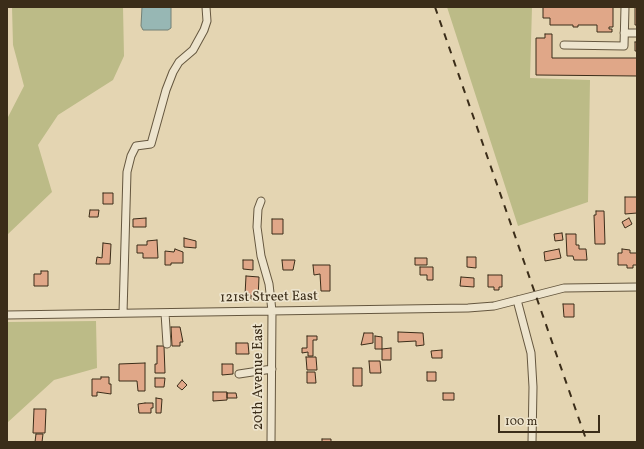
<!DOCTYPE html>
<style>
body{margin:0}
#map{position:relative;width:644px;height:449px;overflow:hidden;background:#e4d5b2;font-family:Vollkorn,serif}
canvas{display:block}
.frame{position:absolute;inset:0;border:8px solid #3b2d19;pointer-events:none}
.scale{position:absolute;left:498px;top:415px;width:102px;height:18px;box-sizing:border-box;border:2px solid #3b2d19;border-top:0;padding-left:5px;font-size:12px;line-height:14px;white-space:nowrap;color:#3b2d19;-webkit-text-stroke:3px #ede4cd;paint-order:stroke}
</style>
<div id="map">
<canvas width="644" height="449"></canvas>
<div class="frame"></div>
<div class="scale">100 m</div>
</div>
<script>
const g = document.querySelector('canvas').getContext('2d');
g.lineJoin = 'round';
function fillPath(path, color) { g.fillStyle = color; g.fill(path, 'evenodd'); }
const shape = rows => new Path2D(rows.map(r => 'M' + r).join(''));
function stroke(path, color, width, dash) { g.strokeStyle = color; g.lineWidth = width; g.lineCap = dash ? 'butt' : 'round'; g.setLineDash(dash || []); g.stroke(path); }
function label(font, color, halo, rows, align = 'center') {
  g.font = font + ' Vollkorn,serif'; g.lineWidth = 3.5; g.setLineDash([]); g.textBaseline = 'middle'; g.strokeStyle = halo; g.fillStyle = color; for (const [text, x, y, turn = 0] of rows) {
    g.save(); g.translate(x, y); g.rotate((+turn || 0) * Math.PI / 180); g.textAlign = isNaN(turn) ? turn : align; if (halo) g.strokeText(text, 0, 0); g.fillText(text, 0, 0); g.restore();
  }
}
const green = shape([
 [12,7,123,7,124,56,113,80,58,115,38,145,52,192,7,235,7,119,24,86,13,45],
 [447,7,532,7,530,78,590,80,588,202,518,226],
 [96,321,97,368,54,380,7,423,7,322]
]);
const water = shape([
 [142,7,171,7,171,28,168,30,143,30,141,26,142,7]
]);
const building = shape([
 [543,7,613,7,613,27,609,27,609,29,612,29,612,32,597,32,597,25,578,25,578,27,573,27,573,25,550,25,550,18,543,18,543,7],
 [635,7,637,7,637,25,635,25,635,7],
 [545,34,552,34,552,58,637,58,637,76,536,75,536,38,545,38,545,34],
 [635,42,637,42,637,51,635,51,635,42],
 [103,193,113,193,113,204,103,204,103,193],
 [625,197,637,197,637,213,625,214,625,197],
 [90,210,99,210,98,217,89,217,90,210],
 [596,211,604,211,605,244,595,244,594,215,596,215,596,211],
 [146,218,146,227,133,227,133,219,146,218],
 [629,218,632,224,625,228,622,222,629,218],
 [272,219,283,219,283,234,272,234,272,219],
 [562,233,563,240,555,241,554,234,562,233],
 [566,234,576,234,576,245,579,245,579,249,586,249,587,260,574,260,573,256,567,256,566,234],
 [184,238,196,241,196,248,184,247,184,238],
 [157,240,158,258,143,258,143,253,137,253,137,245,147,245,147,241,157,240],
 [103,243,111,244,110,264,96,264,97,257,102,258,103,243],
 [175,249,183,252,183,263,171,263,171,265,165,265,165,251,174,252,175,249],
 [559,249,561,258,545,261,544,252,559,249],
 [622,249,630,250,630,253,637,253,637,265,633,265,633,268,627,268,627,265,618,265,618,253,622,253,622,249],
 [467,257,476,257,476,268,467,267,467,257],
 [415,258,427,258,427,265,415,265,415,258],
 [243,260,253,260,253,270,243,269,243,260],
 [282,260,295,260,293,270,283,270,282,260],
 [313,265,330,265,330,291,321,291,320,274,314,275,313,265],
 [420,267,433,267,433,280,427,280,427,275,420,275,420,267],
 [41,271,48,271,48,286,34,286,34,274,41,274,41,271],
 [488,275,502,275,502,287,499,287,499,290,494,290,494,287,488,287,488,275],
 [246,276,259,277,258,299,251,299,251,295,245,295,246,276],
 [461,277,474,278,474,287,460,286,461,277],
 [563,304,574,304,574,317,564,317,563,304],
 [171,327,180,327,183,342,180,342,180,346,172,346,171,327],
 [398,332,423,333,424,345,416,346,416,341,398,342,398,332],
 [364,333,373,333,373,343,361,345,364,333],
 [307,336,317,336,317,340,313,340,313,356,308,356,308,352,302,353,302,348,307,348,307,336],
 [375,336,382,337,382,349,375,349,375,336],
 [236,343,248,343,249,354,236,354,236,343],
 [157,346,164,346,165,373,155,373,155,364,157,364,157,346],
 [391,348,391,360,382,360,382,349,391,348],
 [442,350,442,358,432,358,431,351,442,350],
 [306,357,316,357,317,370,307,370,306,357],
 [369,361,380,361,381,373,370,373,369,361],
 [145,363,145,391,138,391,137,381,119,381,119,364,145,363],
 [222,364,233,364,233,374,222,375,222,364],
 [353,368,362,368,362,386,353,386,353,368],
 [307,372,315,372,316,383,307,383,307,372],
 [427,372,436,372,436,381,427,381,427,372],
 [101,377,109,377,109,384,111,384,111,394,97,392,97,396,92,396,92,379,101,379,101,377],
 [155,378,165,378,164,387,155,387,155,378],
 [182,380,187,385,182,390,177,386,182,380],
 [213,392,227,392,227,400,213,401,213,392],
 [227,393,236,393,237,398,227,398,227,393],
 [443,393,454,393,454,400,443,400,443,393],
 [156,398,162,399,161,413,156,413,156,398],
 [145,403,153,403,153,408,151,408,151,413,139,413,138,404,145,403],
 [34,409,46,409,45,433,33,433,34,409],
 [36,434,43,434,42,442,35,442,36,434],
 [322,439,331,439,331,442,322,442,322,439]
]);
const minor = shape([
 [624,33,637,33],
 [564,45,624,46,625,7],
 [261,201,258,209,257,227,261,256,269,284,272,311,271,442],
 [517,300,531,353,533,387,532,442],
 [123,313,127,172,131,156,136,146,151,144,166,90,173,72,179,62,193,50,204,30,207,21,206,7],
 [165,313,167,344],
 [7,315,468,308,494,306,564,288,637,287],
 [239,374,272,369]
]);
const rail = shape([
 [435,7,587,442]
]);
const streetNames = [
 ["121st Street East",269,298,-1],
 ["20th Avenue East",259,377,-90]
];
fillPath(green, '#bcbb87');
fillPath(water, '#97b7b4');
stroke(water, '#728076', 1);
fillPath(building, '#e0a788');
stroke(building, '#3b2d19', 1);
stroke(minor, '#65573f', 9);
stroke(minor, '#ede4cd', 7);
stroke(rail, '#3b2d19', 2, [7, 7]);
label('14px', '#3b2d19', '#ede4cd', streetNames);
</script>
